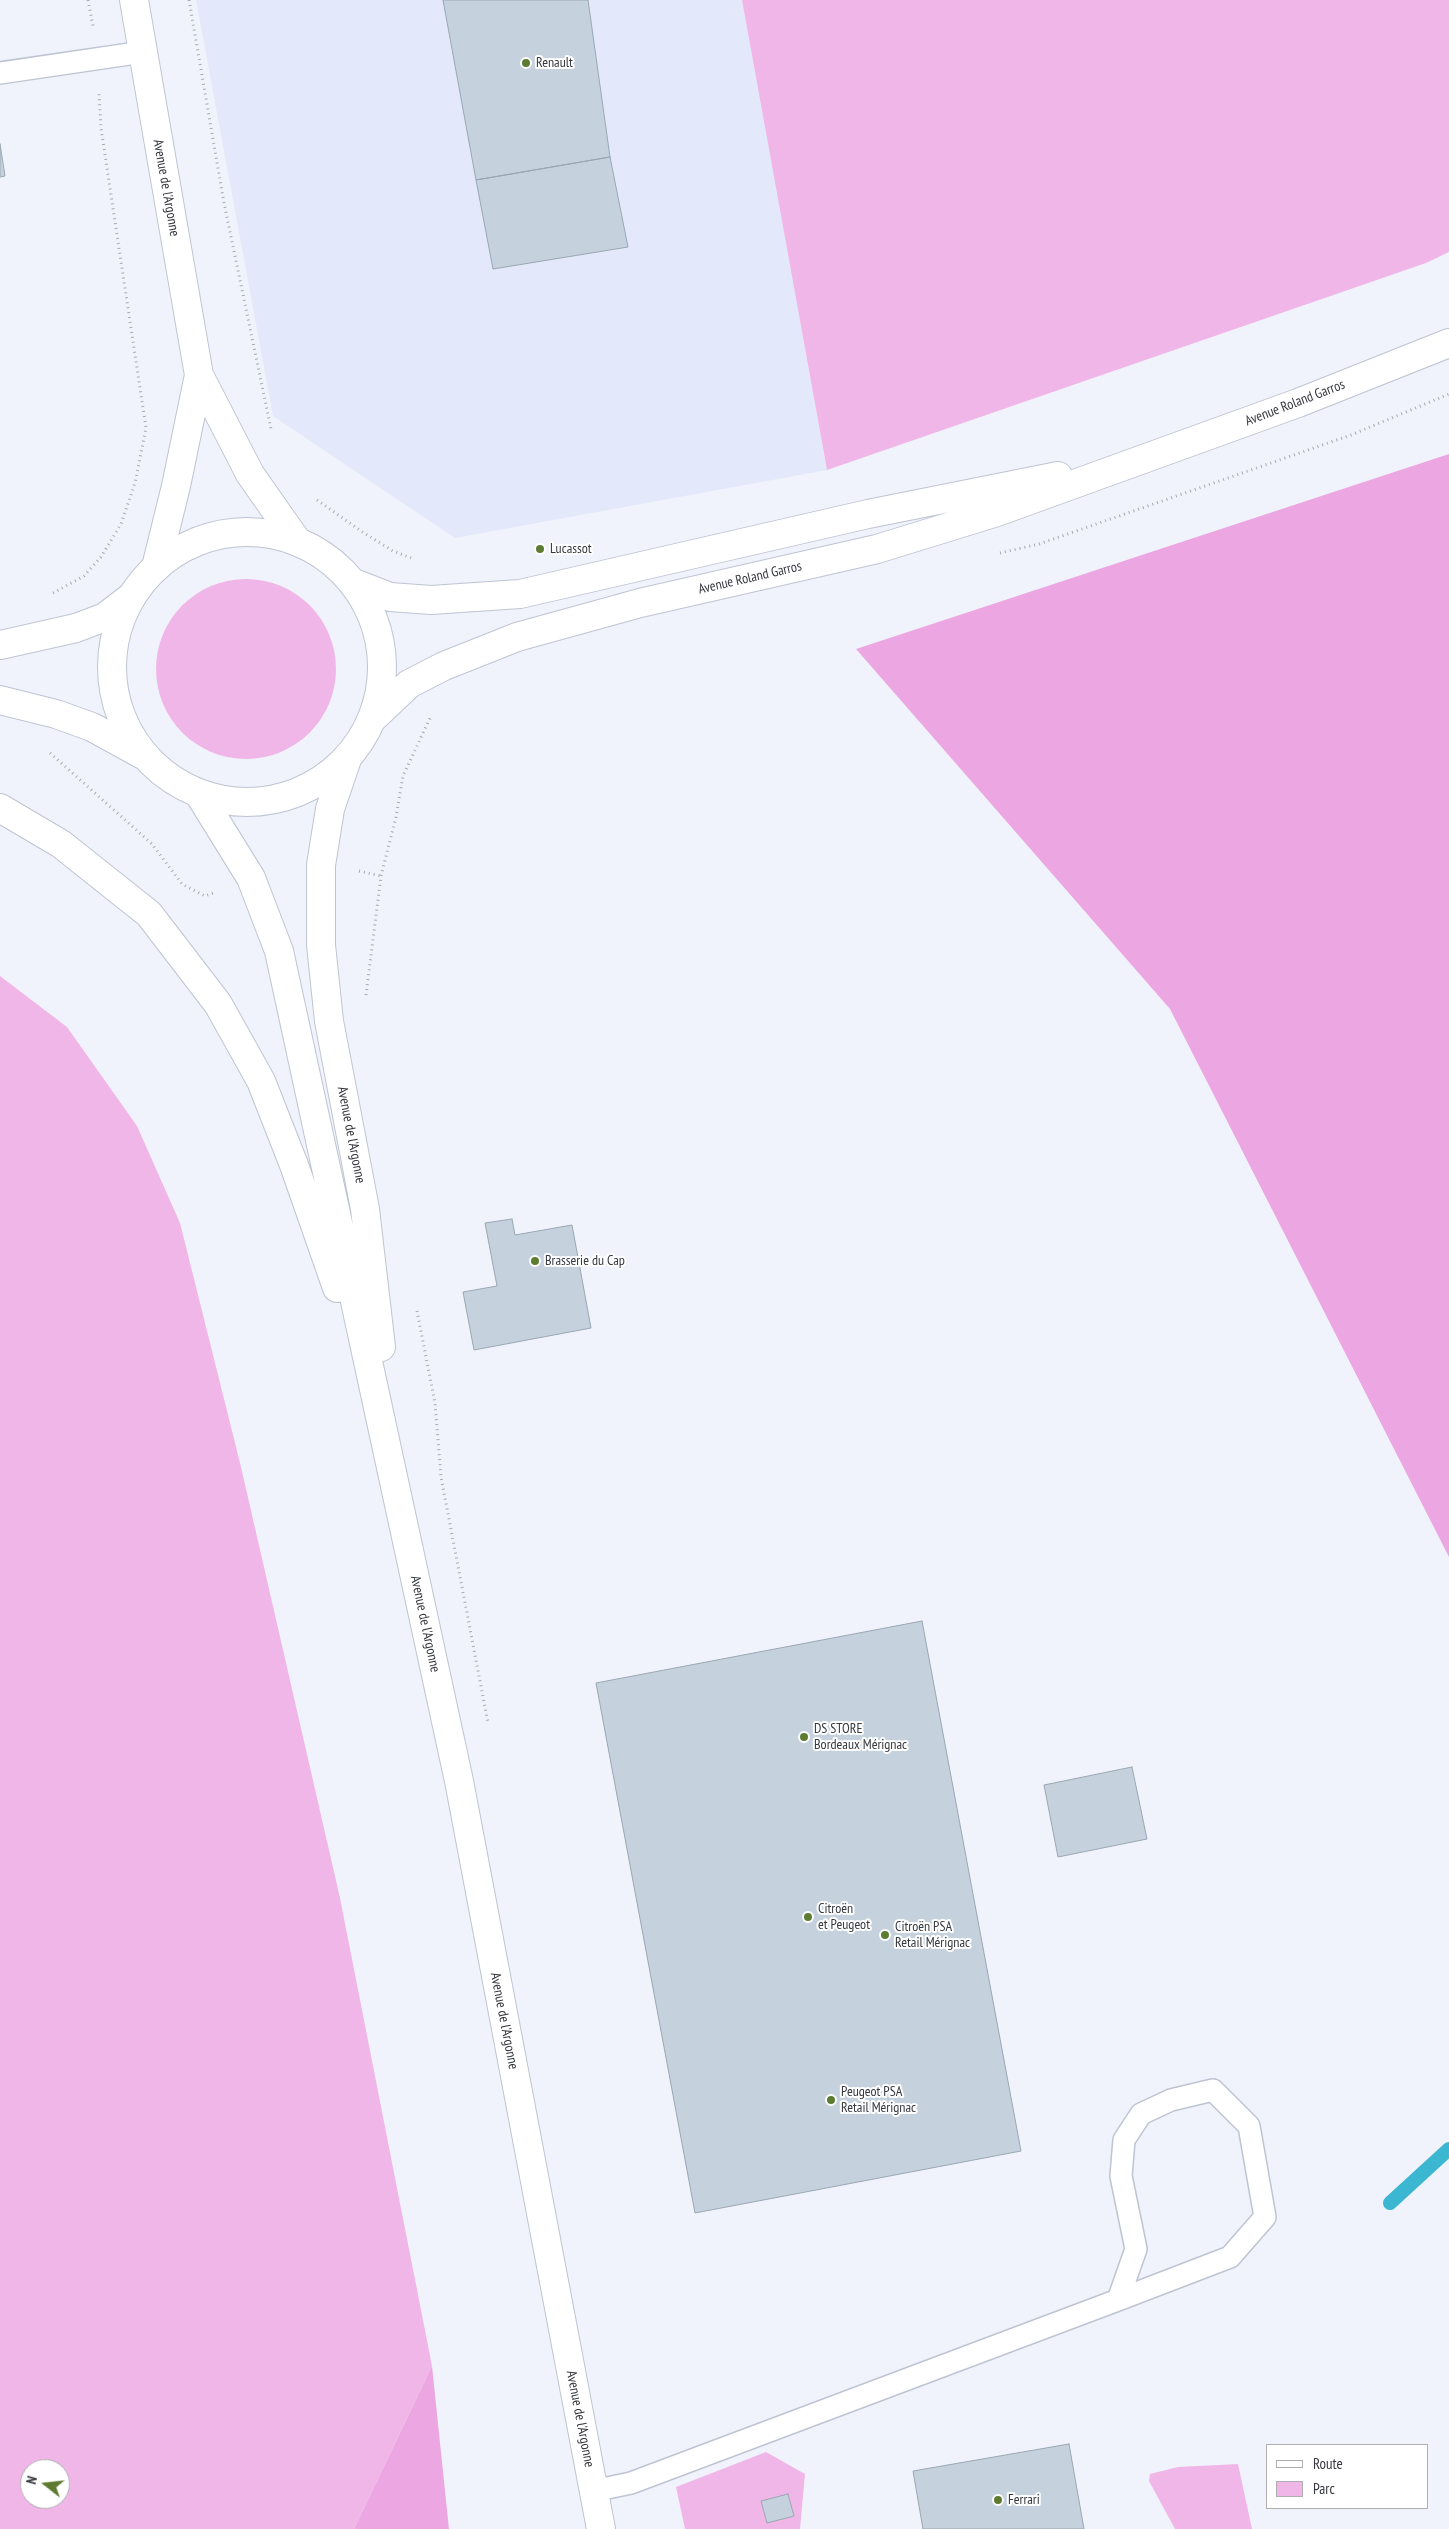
<!DOCTYPE html>
<meta charset="utf-8">
<style>
body{margin:0}
#map{position:relative;width:1449px;height:2529px;overflow:hidden;background:#f0f3fc;font-family:"PT Sans Narrow",sans-serif}
canvas{display:block}
.legend{position:absolute;left:1266px;top:2444px;width:162px;height:65px;box-sizing:border-box;background:#fff;border:1px solid #afafb2;margin:0;padding:6px 9px;list-style:none;font-size:15px;color:#36383e}
.legend li{display:flex;align-items:center;gap:10px;height:25px}
.legend b{width:25px;border:1px solid #afafb2}
.north{position:absolute;left:20px;top:2459px;width:50px;height:50px;box-sizing:border-box;background:#fff;border:1px solid #afafb2;border-radius:50%;rotate:286deg;font-size:14px;font-weight:700;line-height:20px;text-align:center;color:#36383e}
.north::after{content:'';display:block;margin:auto;width:18px;height:22px;background:#5d7b31;clip-path:polygon(50% 0,100% 100%,50% 72%,0 100%)}
</style>
<div id="map">
<canvas width="1449" height="2529"></canvas>
<ul class="legend">
<li><b style="height:6px;background:#fff"></b>Route</li>
<li><b style="height:14px;background:#f1b6e8"></b>Parc</li>
</ul>
<div class="north">N</div>
</div>
<script>
const g = document.querySelector('canvas').getContext('2d');
g.lineJoin = 'round';
function fillPath(path, color) { g.fillStyle = color; g.fill(path, 'evenodd'); }
const shape = rows => new Path2D(rows.map(r => 'M' + r).join(''));
function stroke(path, color, width, dash) { g.strokeStyle = color; g.lineWidth = width; g.lineCap = dash ? 'butt' : 'round'; g.setLineDash(dash || []); g.stroke(path); }
function label(font, color, halo, rows, align = 'center') {
  g.font = font + ' "PT Sans Narrow",sans-serif'; g.lineWidth = 4; g.setLineDash([]); g.textBaseline = 'middle'; g.strokeStyle = halo; g.fillStyle = color; for (const [text, x, y, turn = 0] of rows) {
    g.save(); g.translate(x, y); g.rotate((+turn || 0) * Math.PI / 180); g.textAlign = isNaN(turn) ? turn : align; if (halo) g.strokeText(text, 0, 0); g.fillText(text, 0, 0); g.restore();
  }
}
const built = shape([
 [196,0,742,0,827,470,455,538,273,416]
]);
const green = shape([
 [742,0,1449,0,1449,252,1426,263,827,470],
 '156 669a90 90 0 1 1 180 0a90 90 0 1 1-180 0Z',
 [0,976,67,1027,137,1126,180,1223,241,1467,340,1898,432,2366,354,2529,0,2529],
 [30,2469,60,2469,60,2499,30,2499],
 [766,2452,805,2474,800,2529,685,2529,676,2487],
 [1238,2464,1252,2529,1175,2529,1149,2481,1150,2474,1178,2467]
]);
const forest = shape([
 [1449,454,1449,1557,1170,1009,856,649],
 [432,2366,449,2529,354,2529]
]);
const stream = shape([
 [1390,2203,1449,2149]
]);
const building = shape([
 [443,0,588,0,610,157,476,180,443,0],
 [0,144,5,176,0,177,0,144],
 [610,157,628,247,493,269,476,180,610,157],
 [512,1219,515,1235,572,1225,591,1328,474,1350,463,1292,497,1286,485,1223,512,1219],
 [922,1621,1021,2151,695,2213,596,1683,922,1621],
 [1132,1767,1147,1839,1058,1857,1044,1785,1132,1767],
 [1069,2444,1084,2529,923,2529,913,2471,1069,2444],
 [788,2494,794,2516,767,2523,761,2501,788,2494]
]);
const path = shape([
 [88,0,93,26],
 [189,0,224,203,271,429],
 [317,500,364,533,393,551,414,559],
 [1000,553,1039,544,1351,435,1449,394],
 [53,593,84,576,101,557,121,524,135,483,146,428,101,128,99,94],
 [50,753,152,844,182,884,205,896,216,892],
 [359,871,381,876],
 [366,995,381,876,396,817,403,776,430,718],
 [417,1311,435,1403,441,1477,488,1723]
]);
const lane = shape([
 [0,73,143,52],
 [593,2491,631,2483,1118,2300,1230,2257,1265,2217,1249,2126,1213,2090,1171,2100,1141,2114,1124,2140,1121,2176,1136,2249,1118,2300]
]);
const secondary = shape([
 [134,0,199,375,250,474,297,541],
 [156,567,176,486,199,375]
]);
const primary = shape([
 '112 667a135 135 0 1 1 270 0a135 135 0 1 1-270 0Z',
 [354,583,390,597,431,600,520,594,868,514,1058,476],
 [0,645,76,628,105,617,131,597],
 [0,700,56,714,92,727,143,755],
 [372,719,409,684,444,666,517,637,640,603,877,549,997,512,1298,403,1449,343],
 [347,759,330,809,321,865,321,945,329,1021,365,1209,381,1347],
 [199,794,251,878,279,951,459,1781,601,2529],
 [0,808,61,844,149,914,218,1004,261,1081,294,1165,337,1288]
]);
const markers = [
 [526,63,5,"#5d7b31"],
 [540,549,5,"#5d7b31"],
 [535,1261,5,"#5d7b31"],
 [804,1737,5,"#5d7b31"],
 [808,1917,5,"#5d7b31"],
 [885,1935,5,"#5d7b31"],
 [831,2100,5,"#5d7b31"],
 [998,2500,5,"#5d7b31"]
];
const poiNames = [
 ["Renault",536,63],
 ["Lucassot",550,549],
 ["Brasserie du Cap",545,1261],
 ["DS STORE",814,1729],
 ["Bordeaux Mérignac",814,1745],
 ["Citroën",818,1909],
 ["et Peugeot",818,1925],
 ["Citroën PSA",895,1927],
 ["Retail Mérignac",895,1943],
 ["Peugeot PSA",841,2092],
 ["Retail Mérignac",841,2108],
 ["Ferrari",1008,2500]
];
const streetNames = [
 ["Avenue de l'Argonne",166,188,80],
 ["Avenue Roland Garros",1295,403,-21],
 ["Avenue Roland Garros",750,578,-13],
 ["Avenue de l'Argonne",351,1135,79],
 ["Avenue de l'Argonne",425,1624,78],
 ["Avenue de l'Argonne",504,2021,79],
 ["Avenue de l'Argonne",580,2419,79]
];
fillPath(built, '#e3e9fb');
fillPath(green, '#f1b6e8');
fillPath(forest, '#eca7e3');
stroke(stream, '#3bb7d1', 14);
fillPath(building, '#c5d2de');
stroke(building, '#9aa7b2', 1);
stroke(lane, '#bfc4d3', 24);
stroke(secondary, '#bfc4d3', 30);
stroke(primary, '#bfc4d3', 30);
stroke(path, '#a7aab2', 3, [1, 4]);
stroke(lane, '#fff', 21);
stroke(secondary, '#fff', 28);
stroke(primary, '#fff', 28);
for (const [x, y, r, color] of markers) { const dot = new Path2D(); dot.arc(x, y, r, 0, 2 * Math.PI); g.fillStyle = color; g.fill(dot); stroke(dot, '#fff', 2); }
label('14px', '#36383e', '#fff', poiNames, 'left');
label('14px', '#36383e', '#fff', streetNames);
</script>
